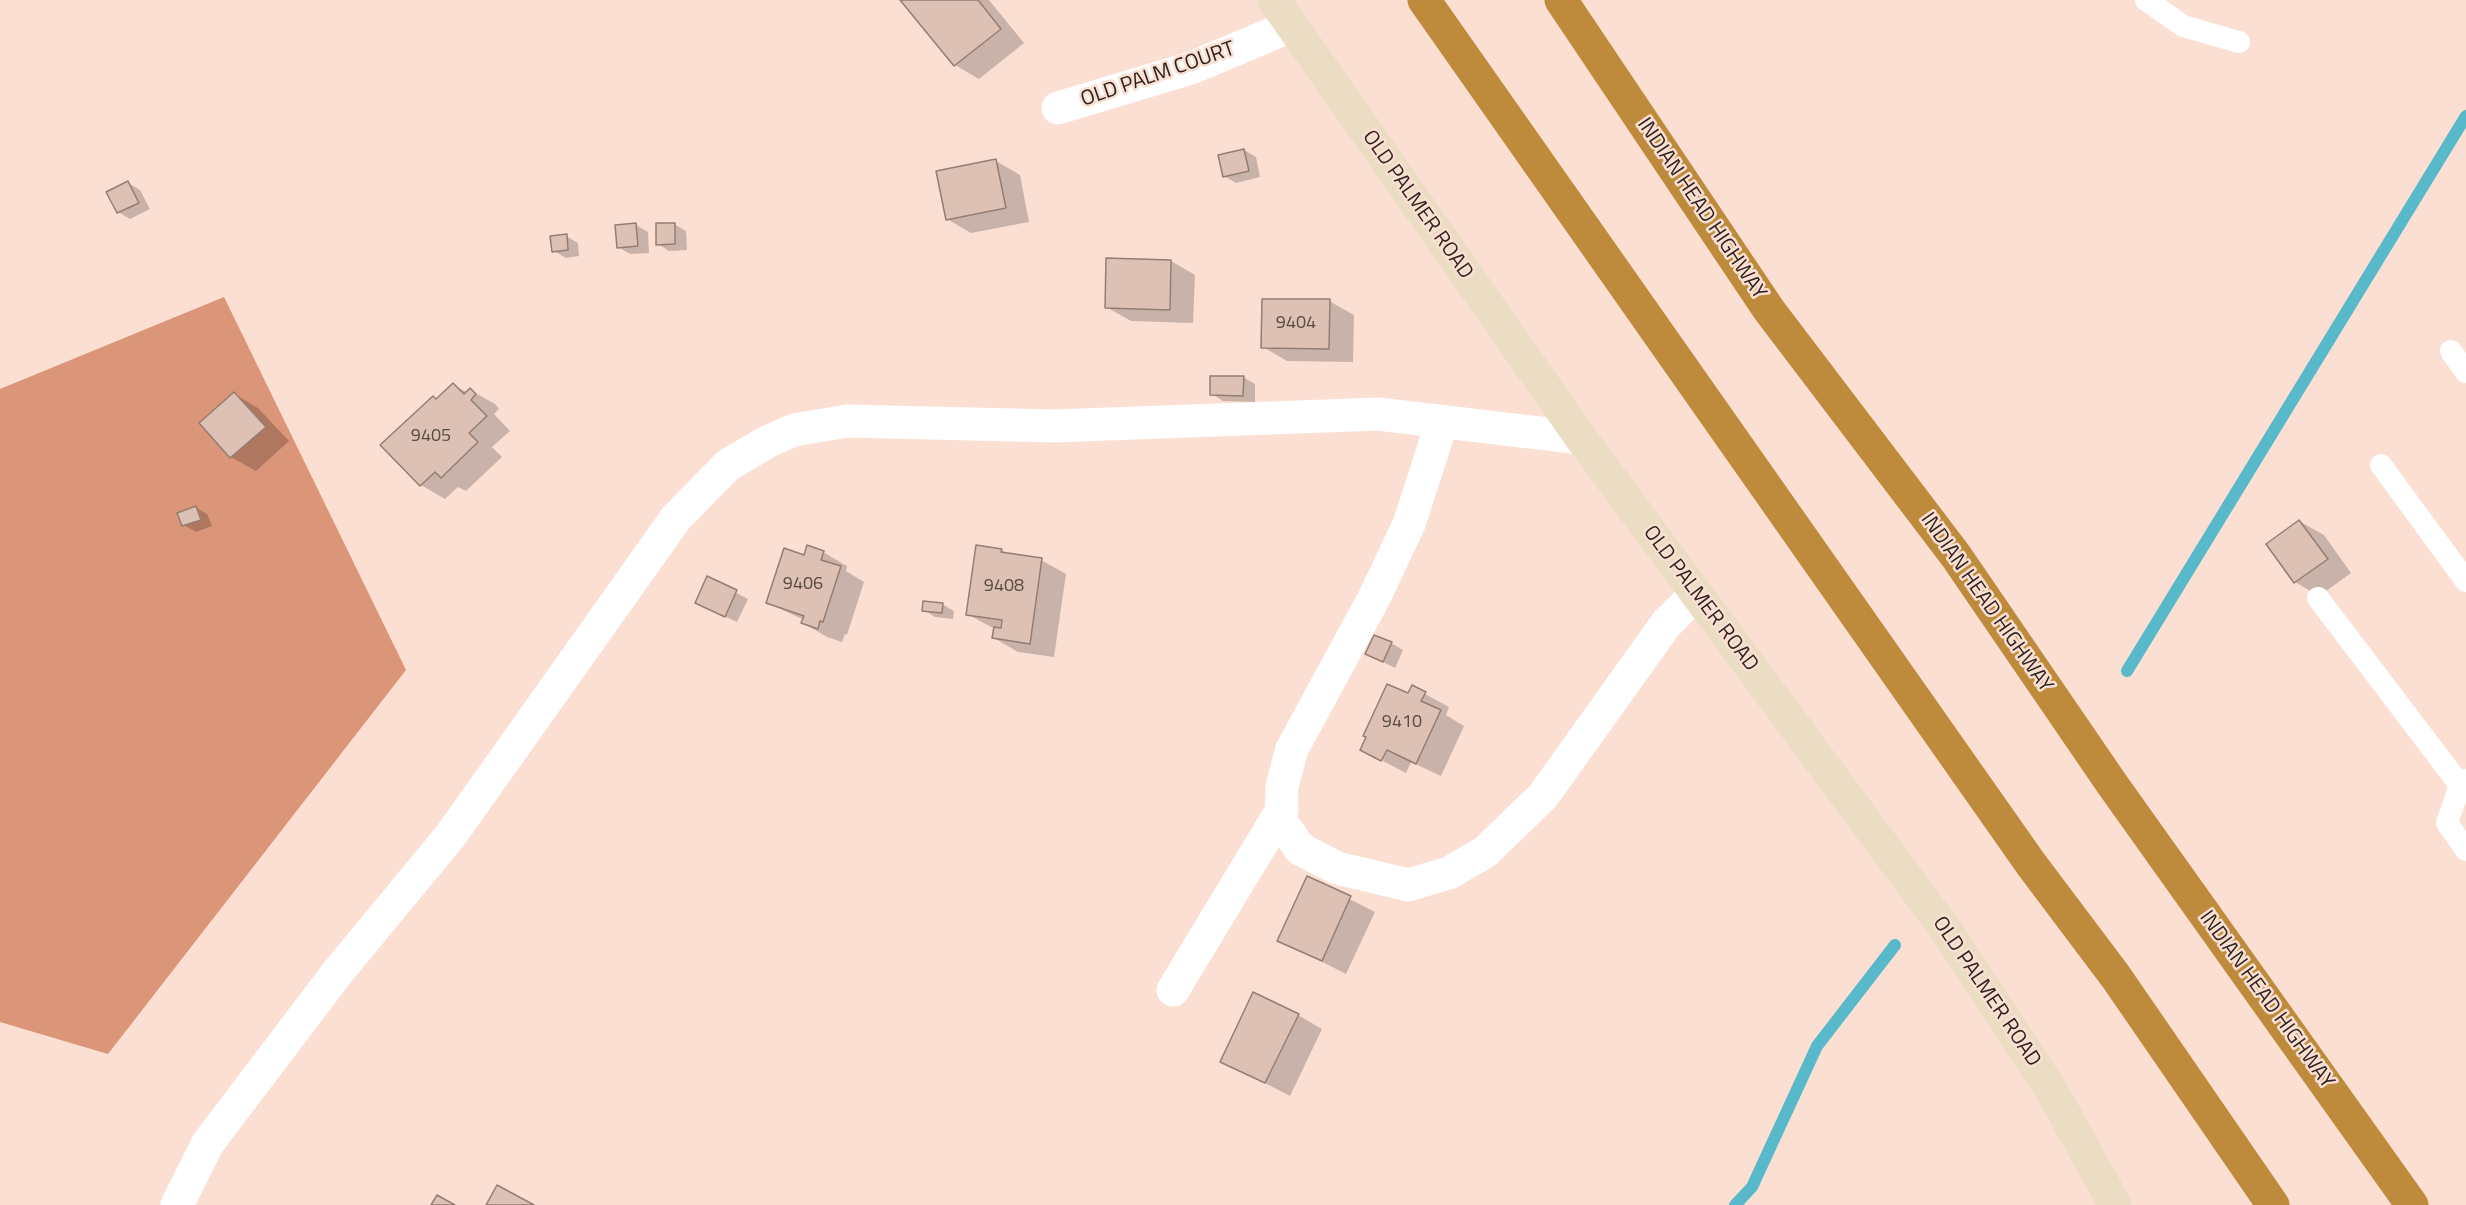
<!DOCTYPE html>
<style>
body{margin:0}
canvas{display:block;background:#fbdfd3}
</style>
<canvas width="2466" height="1205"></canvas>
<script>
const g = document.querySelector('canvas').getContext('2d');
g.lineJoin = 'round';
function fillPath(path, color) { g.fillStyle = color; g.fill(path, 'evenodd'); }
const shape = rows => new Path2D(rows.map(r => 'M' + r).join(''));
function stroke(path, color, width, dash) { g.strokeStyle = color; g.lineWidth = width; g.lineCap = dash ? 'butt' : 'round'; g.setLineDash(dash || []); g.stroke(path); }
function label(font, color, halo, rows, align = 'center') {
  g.font = font + ' "Titillium Web",sans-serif'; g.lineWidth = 5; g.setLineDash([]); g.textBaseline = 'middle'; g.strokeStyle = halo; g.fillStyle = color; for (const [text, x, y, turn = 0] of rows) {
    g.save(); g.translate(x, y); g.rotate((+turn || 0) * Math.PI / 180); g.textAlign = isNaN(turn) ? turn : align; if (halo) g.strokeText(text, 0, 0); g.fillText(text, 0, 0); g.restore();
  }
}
const forest = shape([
 [224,297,406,670,108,1054,0,1022,0,389]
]);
const shadow = shape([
 [902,0,989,0,1024,43,979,79,955,65],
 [1244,150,1256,157,1260,177,1236,183,1224,176],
 [996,161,1020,175,1029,222,971,233,947,219],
 [128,183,140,190,150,209,130,219,118,212],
 [674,224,686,231,687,250,669,251,658,244],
 [636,225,648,232,649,253,630,254,618,247],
 [566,236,578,243,579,256,566,258,554,251],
 [1171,261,1195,275,1193,323,1131,321,1106,307],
 [1329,301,1354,315,1353,362,1287,361,1263,347],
 [1243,377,1255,384,1255,402,1223,401,1212,394],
 [454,385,468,393,470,390,495,404,499,409,494,414,510,431,492,447,502,457,466,491,458,487,445,499,421,485,437,400],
 [234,394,258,408,289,441,256,471,231,457,201,424],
 [195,507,207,514,212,526,196,532,184,525],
 [2299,521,2324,535,2351,573,2319,596,2295,582],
 [1001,550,1009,555,1041,560,1066,574,1054,657,1018,652,994,638,995,629,967,614],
 [823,552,847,566,846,571,864,582,847,635,845,634,842,642,827,637,803,623,804,620,768,603,804,557],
 [708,578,748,599,737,622,709,609],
 [942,604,954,611,953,619,935,617,924,610],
 [1391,643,1403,650,1395,668,1367,654],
 [1412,687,1449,707,1446,715,1464,726,1441,776,1411,762,1406,773,1362,750,1368,737,1408,695],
 [1308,878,1375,912,1346,974,1279,940],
 [1298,1015,1322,1029,1290,1096,1222,1061]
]);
const stream = shape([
 [2127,671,2466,116],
 [1735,1205,1752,1187,1817,1046,1895,945]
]);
const building = shape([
 [900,0,978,0,1001,29,954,66,900,0],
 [1244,149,1249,171,1223,177,1218,155,1244,149],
 [996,159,1006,208,946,220,936,171,996,159],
 [128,181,139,203,117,213,106,192,128,181],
 [636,223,638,246,617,248,615,225,636,223],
 [656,223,675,223,675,244,656,245,656,223],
 [567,234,568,250,552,252,550,236,567,234],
 [1106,258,1171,260,1170,310,1105,308,1106,258],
 [1262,299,1330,299,1329,349,1261,348,1262,299],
 [1210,376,1244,376,1243,396,1210,395,1210,376],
 [453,383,464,394,470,388,476,394,471,400,487,416,469,433,478,442,441,478,435,472,420,486,380,445,433,396,436,399,453,383],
 [234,392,266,427,230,458,199,423,234,392],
 [196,506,201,520,182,526,177,513,196,506],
 [2299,520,2328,559,2294,583,2266,544,2299,520],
 [807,545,824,551,821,560,841,566,823,622,820,621,818,629,801,623,804,616,766,603,784,548,804,555,807,545],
 [976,545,1002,549,1001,552,1042,558,1030,644,992,638,994,627,1001,628,1002,620,966,615,976,545],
 [707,576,737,590,725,617,695,603,707,576],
 [923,601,943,603,942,613,922,611,923,601],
 [1374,635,1392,642,1383,662,1365,654,1374,635],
 [1387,684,1408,693,1412,685,1426,692,1421,701,1441,710,1416,764,1387,750,1381,761,1360,750,1366,737,1363,736,1387,684],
 [1307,876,1351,896,1322,961,1277,941,1307,876],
 [1253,992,1299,1014,1265,1083,1220,1062,1253,992],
 [497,1185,534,1205,486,1205,497,1185],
 [437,1195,455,1205,431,1205,437,1195]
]);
const lane = shape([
 [2146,0,2183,26,2239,42],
 [2451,351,2466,372],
 [2381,465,2466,581],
 [2318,598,2460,785],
 [2466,780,2460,785,2447,823,2466,850]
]);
const street = shape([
 [1058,108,1191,68,1291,26],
 [1442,422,1409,524,1374,598,1292,749,1282,786,1281,821,1300,849,1337,868,1408,885,1449,873,1485,852,1543,796,1666,624,1696,594],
 [1173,990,1282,810],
 [177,1205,208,1143,337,973,451,835,676,518,728,465,767,442,794,430,847,421,1055,426,1378,414,1581,438]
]);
const secondary = shape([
 [1274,0,1581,438,1948,933,2053,1093,2115,1205]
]);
const highway = shape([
 [1424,0,2031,864,2116,977,2273,1205],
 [1561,0,1769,310,1956,556,2112,784,2412,1205]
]);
const numberNames = [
 ["9404",1296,324],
 ["9405",431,437],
 ["9406",803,585],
 ["9408",1004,587],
 ["9410",1402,723]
];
const streetNames = [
 ["OLD PALM COURT",1158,75,-19],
 ["OLD PALMER ROAD",1417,205,55],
 ["INDIAN HEAD HIGHWAY",1701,209,56],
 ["OLD PALMER ROAD",1700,599,53],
 ["INDIAN HEAD HIGHWAY",1986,603,55],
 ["OLD PALMER ROAD",1986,992,56],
 ["INDIAN HEAD HIGHWAY",2266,1000,54]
];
fillPath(forest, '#db9578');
fillPath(shadow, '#0003');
stroke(stream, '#58b9ca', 12);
fillPath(building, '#dcc1b4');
stroke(building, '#967d72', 1.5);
stroke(lane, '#fff', 22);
stroke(street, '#fff', 33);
stroke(secondary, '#ebdcc4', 33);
stroke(highway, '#bd8b3b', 33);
label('18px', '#594a44', null, numberNames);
label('21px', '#2d221e', '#fbdfd3', streetNames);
</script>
